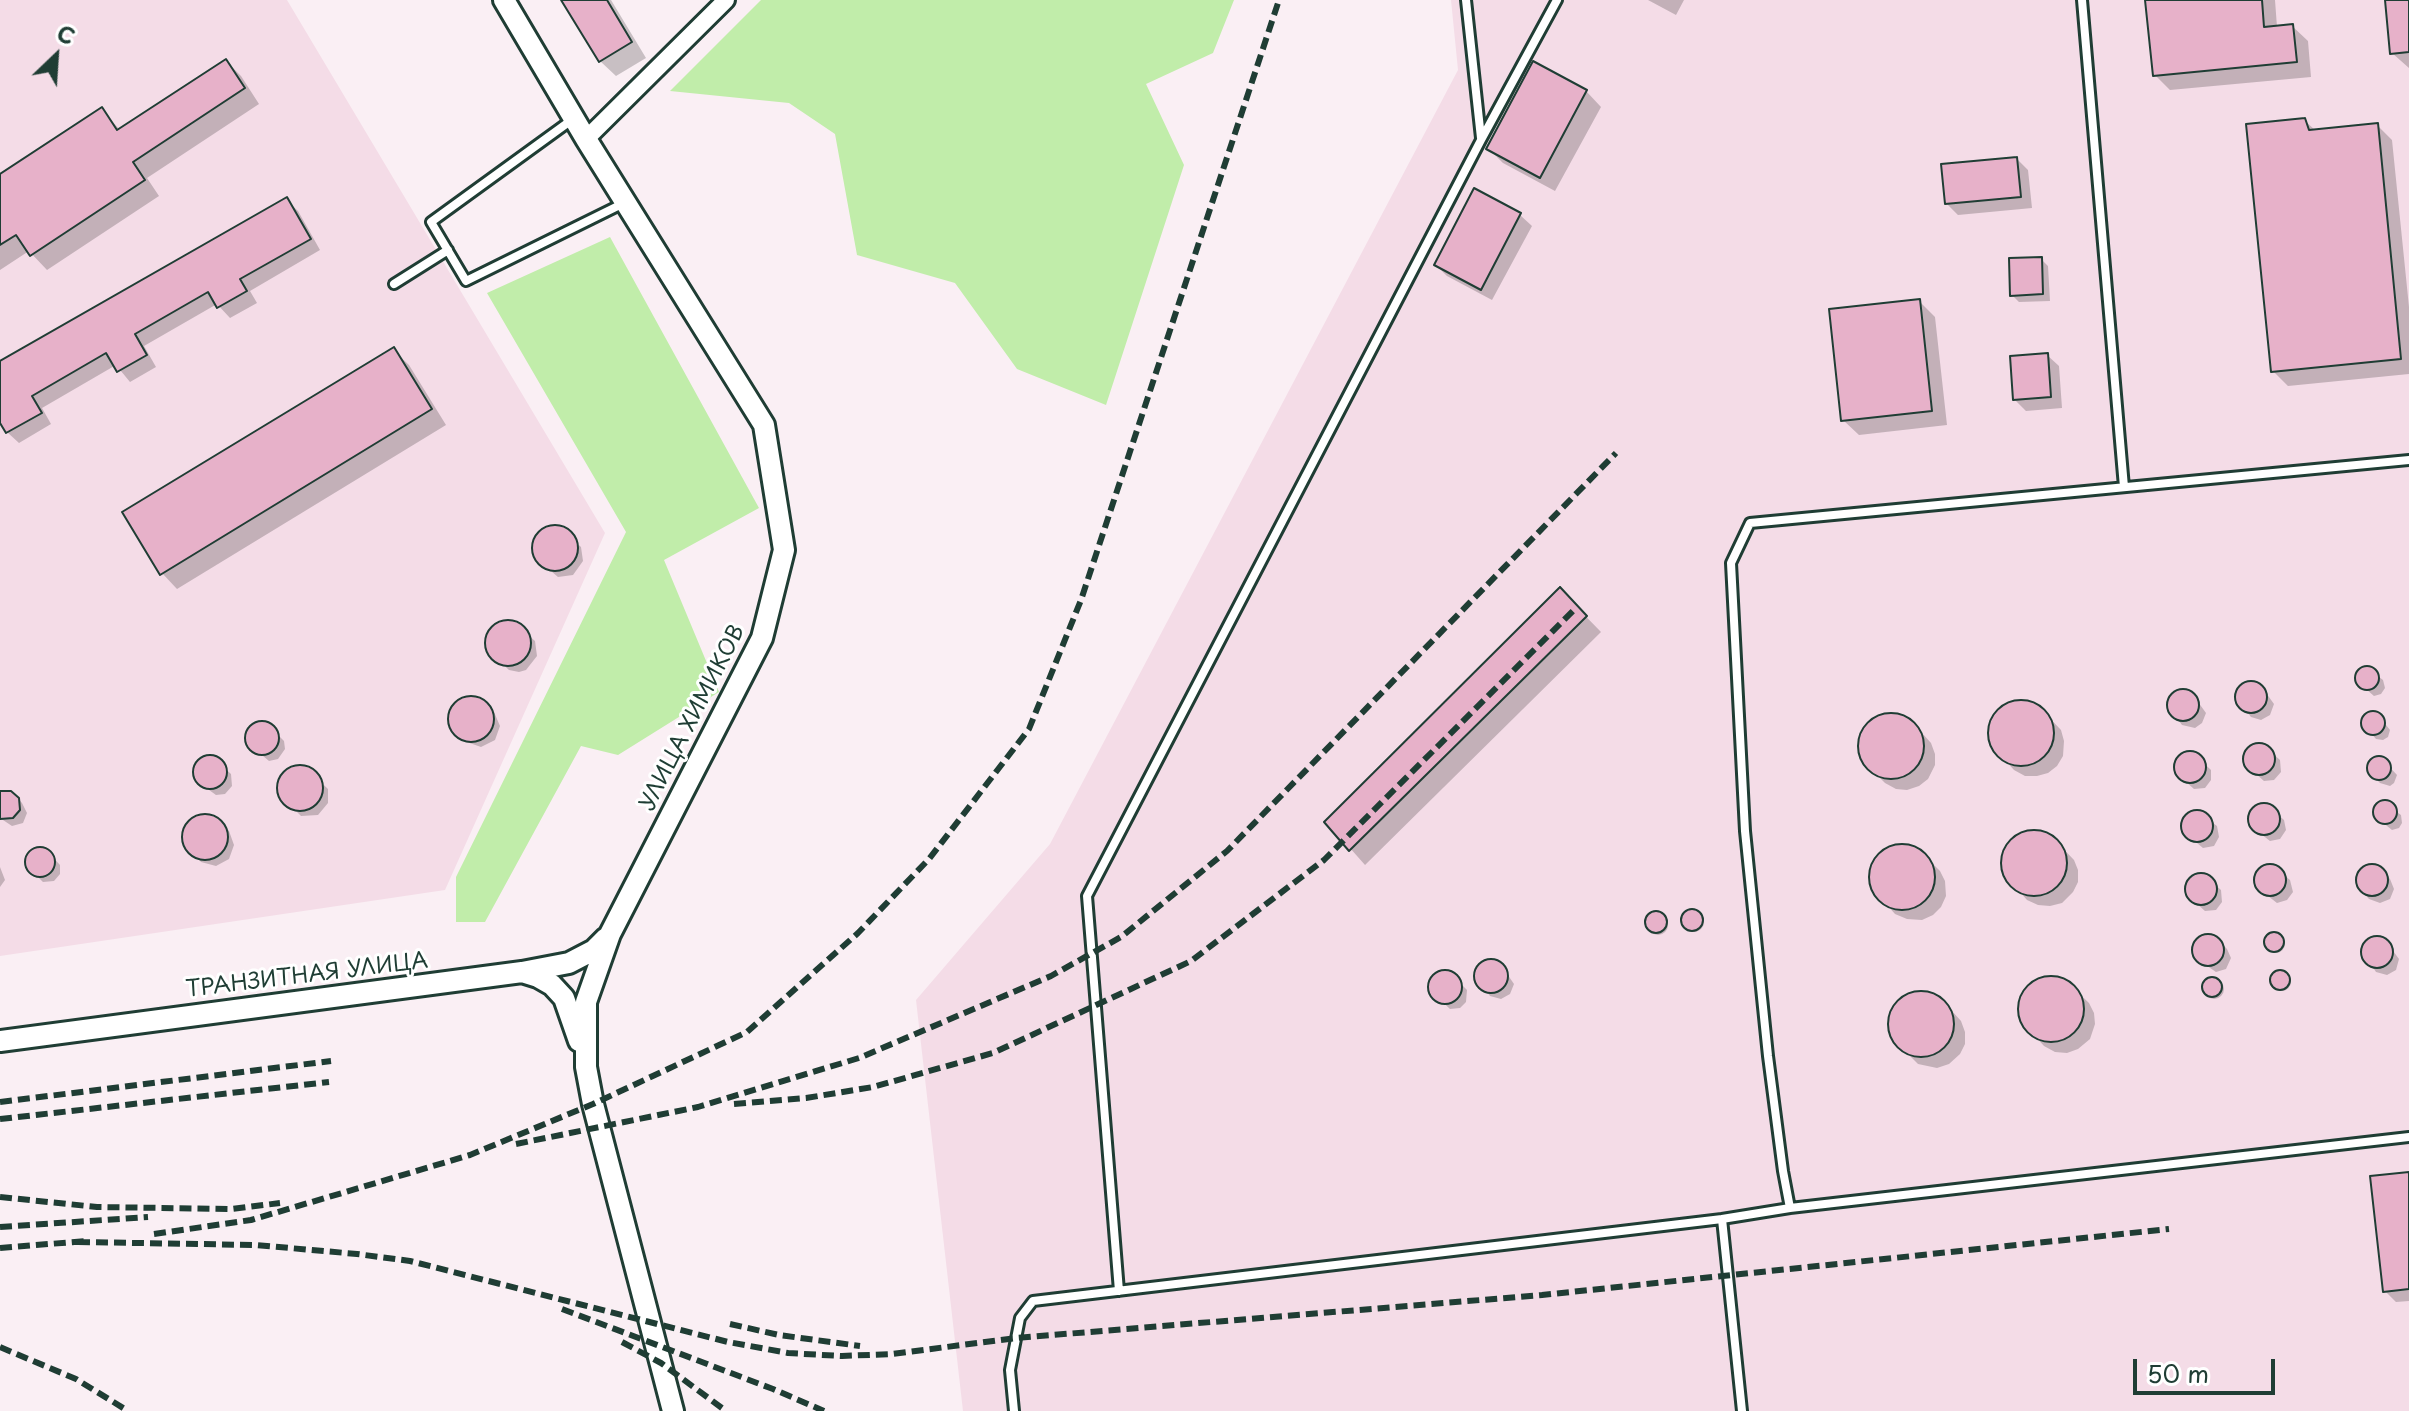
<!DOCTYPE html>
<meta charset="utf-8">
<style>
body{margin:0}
#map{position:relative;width:2409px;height:1411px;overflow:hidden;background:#faeff4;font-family:"Playpen Sans",sans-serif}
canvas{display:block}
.north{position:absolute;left:16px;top:16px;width:80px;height:80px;-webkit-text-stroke:6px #fff;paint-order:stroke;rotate:25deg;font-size:22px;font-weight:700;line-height:32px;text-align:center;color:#1f3d34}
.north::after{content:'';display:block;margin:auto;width:28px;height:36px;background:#1f3d34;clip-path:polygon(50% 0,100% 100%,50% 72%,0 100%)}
.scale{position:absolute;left:2133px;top:1359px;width:142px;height:36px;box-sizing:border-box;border:4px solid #1f3d34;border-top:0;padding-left:10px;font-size:24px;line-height:28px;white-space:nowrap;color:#1f3d34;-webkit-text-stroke:6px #fff;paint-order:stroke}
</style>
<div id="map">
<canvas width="2409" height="1411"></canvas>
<div class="north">С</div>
<div class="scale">50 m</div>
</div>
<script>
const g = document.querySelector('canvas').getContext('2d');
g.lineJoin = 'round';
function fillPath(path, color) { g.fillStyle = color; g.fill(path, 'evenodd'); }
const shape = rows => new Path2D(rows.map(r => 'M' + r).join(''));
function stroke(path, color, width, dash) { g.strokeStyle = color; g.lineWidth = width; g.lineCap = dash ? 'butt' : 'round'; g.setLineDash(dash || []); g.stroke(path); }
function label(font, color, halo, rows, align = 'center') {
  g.font = font + ' "Playpen Sans",sans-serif'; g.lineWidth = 6; g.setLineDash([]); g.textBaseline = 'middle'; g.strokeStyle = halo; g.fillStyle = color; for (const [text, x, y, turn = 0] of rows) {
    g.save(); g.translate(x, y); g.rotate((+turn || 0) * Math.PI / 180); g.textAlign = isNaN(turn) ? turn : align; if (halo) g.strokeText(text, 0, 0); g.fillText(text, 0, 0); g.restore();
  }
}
const built = shape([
 [0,0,287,0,605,533,445,890,0,956],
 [1451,0,2409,0,2409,1411,963,1411,916,1000,1050,844,1458,70]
]);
const green = shape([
 [761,0,1234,0,1213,53,1146,84,1184,165,1106,405,1017,369,955,283,857,255,835,134,789,103,670,91],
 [610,237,759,508,664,560,719,692,618,755,581,746,485,922,456,922,456,877,626,532,487,293]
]);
const shadow = shape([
 [563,0,611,0,646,58,616,76,600,61],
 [1648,0,1684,0,1676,15],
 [2147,0,2275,0,2277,27,2292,26,2308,41,2311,77,2170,90,2155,75],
 [2387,0,2409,0,2409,68,2392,53],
 [226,61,241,76,259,104,147,178,159,196,47,270,29,251,0,270,0,176,102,110,120,130],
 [1586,91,1601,107,1555,191,1503,163,1488,148],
 [2304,120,2316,131,2377,125,2392,140,2409,307,2409,374,2288,386,2273,371],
 [2017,159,2028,170,2032,208,1958,215,1947,204],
 [1475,191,1520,215,1532,226,1492,300,1447,276,1436,265],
 [286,200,298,211,320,250,250,291,257,303,230,318,217,304,144,346,156,367,130,382,116,365,42,408,51,424,19,443,7,432,0,419,0,363],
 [2041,259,2048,266,2050,301,2019,302,2012,295],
 [1919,301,1935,317,1947,425,1859,435,1843,420],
 [393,350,409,365,446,425,177,589,162,573],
 [2047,355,2059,366,2062,408,2026,411,2015,400],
 [561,529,581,547,583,561,573,575,558,577,537,559,535,543,545,530],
 [1560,590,1601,632,1365,865,1327,822],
 [515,624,535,641,537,656,526,670,519,672,509,670,489,651,489,635,498,625],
 [2367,668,2383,680,2385,688,2381,694,2374,696,2359,683,2358,677,2361,671],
 [2249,683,2261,686,2274,704,2270,715,2261,720,2251,717,2237,699,2239,690],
 [2181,691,2193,695,2206,713,2202,723,2195,728,2182,725,2169,707,2171,698],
 [470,698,486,705,494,712,500,726,495,740,481,747,464,741,456,733,450,718,455,705],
 [2020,701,2041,709,2061,730,2064,741,2063,756,2057,766,2048,773,2037,776,2025,776,2014,770,1994,748,1990,737,1991,725,1997,713,2009,704],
 [2371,713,2378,715,2390,730,2388,737,2383,740,2376,739,2364,725,2365,717],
 [1891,715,1912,722,1931,743,1935,754,1935,765,1928,779,1919,786,1907,790,1896,789,1885,783,1864,762,1860,750,1861,738,1867,726,1880,717],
 [257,724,267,724,284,741,285,749,278,759,269,761,250,745,248,734],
 [2254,746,2264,746,2280,760,2281,772,2274,780,2264,781,2247,766,2246,754],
 [2184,754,2194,754,2211,770,2211,780,2205,788,2194,789,2177,774,2176,763],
 [213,758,231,774,232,786,225,794,216,795,198,782,195,771,201,761],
 [2378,759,2383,760,2397,775,2394,783,2390,786,2380,783,2372,775,2370,768,2373,761],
 [293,769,307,769,328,789,328,803,318,815,301,816,281,796,281,780],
 [0,794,15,795,22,803,27,813,23,823,12,826,0,818],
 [2384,803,2401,815,2402,823,2399,828,2392,830,2376,817,2375,810],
 [2267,805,2284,820,2286,830,2280,839,2270,841,2252,827,2250,815,2257,806],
 [2198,812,2217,826,2219,837,2214,846,2203,848,2185,833,2183,824,2189,814],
 [205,817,221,823,229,831,234,845,229,859,216,866,201,862,185,840,190,824],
 [2030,832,2051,836,2074,860,2078,870,2078,882,2073,892,2062,903,2050,906,2038,905,2027,900,2005,875,2003,862,2010,842,2019,835],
 [1898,846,1920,851,1940,871,1945,881,1946,896,1941,907,1933,915,1922,920,1907,919,1895,914,1873,889,1871,877,1878,856],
 [35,850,46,850,60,865,60,874,54,881,43,882,29,868,28,857],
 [2371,866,2382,871,2390,879,2394,889,2390,899,2380,903,2369,899,2362,891,2357,880,2362,870],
 [0,867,5,880,0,887],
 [2274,867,2290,880,2293,892,2287,900,2277,903,2259,889,2256,879,2262,869],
 [2204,875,2221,890,2222,902,2216,910,2205,911,2188,896,2187,885,2194,876],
 '1684 922a10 10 0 1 1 20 0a10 10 0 1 1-20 0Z',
 '1648 925a10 10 0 1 1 20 0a10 10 0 1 1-20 0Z',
 '2267 944a9 9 0 1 1 18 0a9 9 0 1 1-18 0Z',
 [2208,936,2219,941,2227,949,2231,958,2226,969,2216,972,2197,959,2194,950,2197,941],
 [2375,938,2385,940,2399,959,2396,970,2387,975,2376,972,2363,952,2366,943],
 [1489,962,1501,965,1514,984,1510,994,1501,999,1490,996,1477,978,1479,969],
 '2273 982a9 9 0 1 1 18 0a9 9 0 1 1-18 0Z',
 [1440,973,1450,973,1467,990,1466,1002,1460,1008,1450,1009,1432,992,1432,981],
 [2047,978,2068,983,2089,1003,2094,1013,2095,1024,2090,1039,2078,1049,2067,1053,2055,1052,2044,1046,2024,1024,2020,1013,2021,1001,2027,989,2036,982],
 '2204 989a10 10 0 1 1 20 0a10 10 0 1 1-20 0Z',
 [1917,993,1928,994,1942,1000,1961,1021,1965,1032,1965,1044,1960,1054,1949,1064,1937,1068,1918,1064,1894,1040,1890,1028,1891,1016,1897,1004,1906,997],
 [2409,1174,2409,1301,2396,1302,2385,1291]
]);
const building = shape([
 [561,0,607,0,632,42,599,62,561,0],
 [2145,0,2262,0,2264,27,2293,24,2297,62,2153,76,2145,0],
 [2385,0,2409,0,2409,52,2390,54,2385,0],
 [226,59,245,88,133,162,145,180,30,256,16,235,0,245,0,174,102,107,117,130,226,59],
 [1533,61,1587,90,1540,178,1486,149,1533,61],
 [2305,118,2309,130,2378,123,2401,359,2271,372,2246,124,2305,118],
 [2017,157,2021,197,1945,204,1941,164,2017,157],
 [1474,188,1521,213,1481,290,1434,265,1474,188],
 [287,197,311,239,240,279,247,291,217,308,208,292,135,334,147,355,117,372,106,353,32,396,42,413,6,433,0,423,0,361,287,197],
 [2042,257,2043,294,2010,296,2009,258,2042,257],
 [1920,299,1932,411,1841,421,1829,309,1920,299],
 [394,347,432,409,160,575,122,512,394,347],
 [2048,353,2051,397,2013,400,2010,356,2048,353],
 '532 548a23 23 0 1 1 46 0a23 23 0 1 1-46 0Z',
 [1560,587,1587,616,1349,851,1324,822,1560,587],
 '485 643a23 23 0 1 1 46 0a23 23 0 1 1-46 0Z',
 '2355 678a12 12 0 1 1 24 0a12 12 0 1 1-24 0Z',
 '2235 697a16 16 0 1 1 32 0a16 16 0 1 1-32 0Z',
 '2167 705a16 16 0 1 1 32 0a16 16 0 1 1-32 0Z',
 '448 719a23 23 0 1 1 46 0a23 23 0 1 1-46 0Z',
 '1988 733a33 33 0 1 1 66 0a33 33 0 1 1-66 0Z',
 '2361 723a12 12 0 1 1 24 0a12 12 0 1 1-24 0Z',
 '1858 746a33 33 0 1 1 66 0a33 33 0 1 1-66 0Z',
 '245 738a17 17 0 1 1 34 0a17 17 0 1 1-34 0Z',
 '2243 759a16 16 0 1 1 32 0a16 16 0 1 1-32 0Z',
 '2174 767a16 16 0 1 1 32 0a16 16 0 1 1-32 0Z',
 '193 772a17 17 0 1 1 34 0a17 17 0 1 1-34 0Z',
 '2367 768a12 12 0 1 1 24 0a12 12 0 1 1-24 0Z',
 '277 788a23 23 0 1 1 46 0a23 23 0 1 1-46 0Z',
 [0,791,11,791,19,798,20,810,13,818,0,819,0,791],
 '2373 812a12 12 0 1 1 24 0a12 12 0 1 1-24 0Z',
 '2248 819a16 16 0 1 1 32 0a16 16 0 1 1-32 0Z',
 '2181 826a16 16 0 1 1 32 0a16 16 0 1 1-32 0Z',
 '182 837a23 23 0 1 1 46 0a23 23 0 1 1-46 0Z',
 '2001 863a33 33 0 1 1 66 0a33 33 0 1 1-66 0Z',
 '1869 877a33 33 0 1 1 66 0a33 33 0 1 1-66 0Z',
 '25 862a15 15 0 1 1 30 0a15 15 0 1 1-30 0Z',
 '2254 880a16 16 0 1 1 32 0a16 16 0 1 1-32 0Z',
 '2356 880a16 16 0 1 1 32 0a16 16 0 1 1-32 0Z',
 '2185 889a16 16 0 1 1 32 0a16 16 0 1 1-32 0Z',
 '1681 920a11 11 0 1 1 22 0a11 11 0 1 1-22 0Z',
 '1645 922a11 11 0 1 1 22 0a11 11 0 1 1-22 0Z',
 '2264 942a10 10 0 1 1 20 0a10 10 0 1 1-20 0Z',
 '2192 950a16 16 0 1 1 32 0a16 16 0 1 1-32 0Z',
 '2361 952a16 16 0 1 1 32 0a16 16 0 1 1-32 0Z',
 '1474 976a17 17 0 1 1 34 0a17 17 0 1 1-34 0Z',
 '2270 980a10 10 0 1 1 20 0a10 10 0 1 1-20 0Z',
 '1428 987a17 17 0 1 1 34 0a17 17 0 1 1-34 0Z',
 '2018 1009a33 33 0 1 1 66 0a33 33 0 1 1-66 0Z',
 '2202 987a10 10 0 1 1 20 0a10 10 0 1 1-20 0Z',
 '1888 1024a33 33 0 1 1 66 0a33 33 0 1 1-66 0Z',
 [2409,1172,2409,1289,2383,1292,2370,1176,2409,1172]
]);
const service = shape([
 [1466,0,1481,138],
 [2082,0,2124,487],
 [573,119,431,222,466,281,624,203],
 [394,284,448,250],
 [2409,460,1750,523,1731,563,1745,831,1768,1056,1783,1171,1790,1208,2409,1137],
 [1119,1291,1087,896,1481,140,1557,0],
 [1014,1411,1010,1370,1020,1318,1033,1301,1722,1219],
 [1742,1411,1722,1219,1790,1208]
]);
const minor = shape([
 [586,139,726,0]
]);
const tertiary = shape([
 [504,0,586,139,764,425,784,550,762,638,610,934,586,1002,586,1067,593,1104,673,1411],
 [522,972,538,977,552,985,564,998,579,1041],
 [0,1041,522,972,569,963,594,950,606,938]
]);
const rail = shape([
 [0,1102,331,1061],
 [734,1104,806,1098,873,1087,993,1053,1191,961,1324,860,1573,611],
 [0,1119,329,1082],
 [516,1144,698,1107,859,1058,1051,976,1121,937,1227,851,1616,453],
 [0,1197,97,1207,232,1209,280,1203],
 [0,1227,148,1217],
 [154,1234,251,1220,470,1155,593,1104,747,1032,858,933,929,859,1029,729,1081,600,1279,0],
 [78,1242,256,1245,357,1254,410,1261,728,1342,788,1353,842,1356,892,1354,1016,1338,1542,1295,2169,1229],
 [0,1248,86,1241],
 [562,1309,773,1389,824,1411],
 [730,1324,779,1335,860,1346],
 [622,1342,661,1363,726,1411],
 [0,1347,76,1379,128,1411]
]);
const streetNames = [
 ["УЛИЦА ХИМИКОВ",693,718,-63],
 ["ТРАНЗИТНАЯ УЛИЦА",307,976,-7]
];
fillPath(built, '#f4dce7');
fillPath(green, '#c1edaa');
fillPath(shadow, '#0003');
fillPath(building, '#e7b1c9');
stroke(building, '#1f3d34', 2);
stroke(service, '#1f3d34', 14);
stroke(minor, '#1f3d34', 22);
stroke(tertiary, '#1f3d34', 26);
stroke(service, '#fff', 8);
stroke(minor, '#fff', 16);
stroke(tertiary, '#fff', 20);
stroke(rail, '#1f3d34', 6, [12, 6]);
label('22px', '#1f3d34', '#fff', streetNames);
</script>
